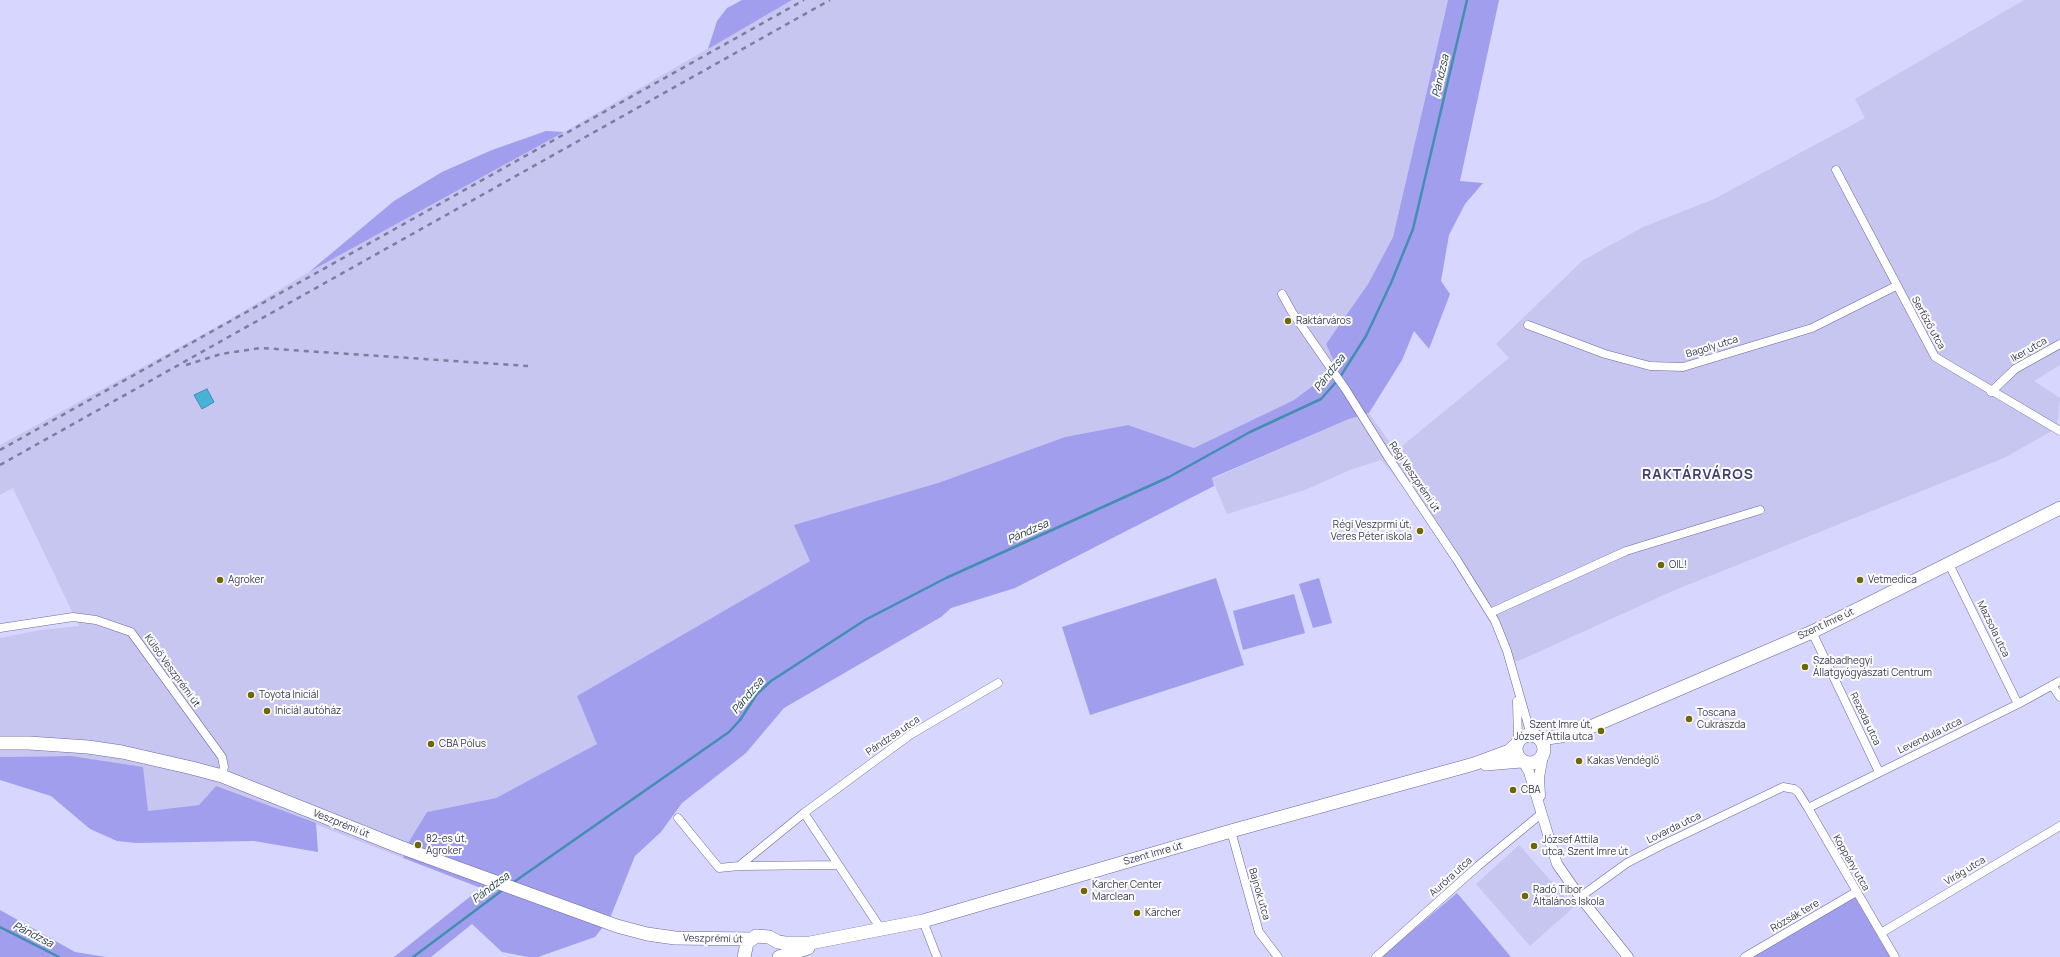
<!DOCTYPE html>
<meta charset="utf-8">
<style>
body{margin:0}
canvas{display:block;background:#d6d6fe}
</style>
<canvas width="2060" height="957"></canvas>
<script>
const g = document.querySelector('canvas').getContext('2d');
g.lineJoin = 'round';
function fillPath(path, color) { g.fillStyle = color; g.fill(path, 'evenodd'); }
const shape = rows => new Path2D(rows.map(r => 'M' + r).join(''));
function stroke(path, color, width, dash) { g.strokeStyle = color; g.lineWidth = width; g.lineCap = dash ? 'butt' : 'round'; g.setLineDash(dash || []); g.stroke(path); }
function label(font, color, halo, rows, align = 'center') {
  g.font = font + ' Manrope,sans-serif'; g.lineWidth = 4; g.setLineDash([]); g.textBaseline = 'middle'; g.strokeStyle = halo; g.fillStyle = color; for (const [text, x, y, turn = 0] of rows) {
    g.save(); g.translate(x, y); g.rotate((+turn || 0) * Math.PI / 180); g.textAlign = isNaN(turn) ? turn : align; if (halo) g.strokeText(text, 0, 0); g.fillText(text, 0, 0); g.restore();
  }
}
const built = shape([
 [792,0,1448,0,1393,237,1368,284,1326,344,1335,364,1318,382,1294,400,1194,448,1128,425,1065,437,938,483,795,525,810,561,577,696,598,744,496,798,427,812,408,843,403,858,216,786,199,805,148,811,71,756,0,757,0,638,40,630,79,626,13,488,0,495,0,445,227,321,309,272,564,132],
 [2024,0,2060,0,2060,365,2034,381,2060,398,2057,428,2004,458,1675,590,1523,659,1510,663,1495,621,1427,514,1381,460,1350,470,1305,490,1227,514,1212,479,1349,419,1369,413,1396,451,1509,358,1496,344,1582,261,1643,227,1714,199,1865,118,1855,99],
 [1519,845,1574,907,1530,946,1476,884]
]);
const green = shape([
 [742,0,792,0,708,49,717,21,727,8],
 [1448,0,1499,0,1460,181,1483,183,1465,204,1449,235,1441,281,1450,294,1429,349,1414,331,1402,360,1369,413,1349,419,1212,478,1214,486,1015,588,951,608,941,617,784,708,746,753,682,803,661,832,635,856,610,918,595,937,538,957,528,957,502,952,472,924,431,957,394,957,481,888,403,858,408,843,427,812,496,798,597,744,577,696,810,561,794,525,938,483,1065,437,1128,425,1194,448,1294,400,1318,382,1335,364,1326,344,1368,284,1393,237],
 [546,131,564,132,309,272,394,201,442,172,492,150],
 [1216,578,1244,665,1090,715,1062,627],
 [1319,578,1332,623,1313,628,1299,584],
 [1294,594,1305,633,1243,650,1233,611],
 [71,756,143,767,148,811,199,805,216,786,316,823,318,852,254,841,136,843,117,841,90,829,51,796,0,780,0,757],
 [1457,893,1511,957,1381,957],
 [1855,897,1890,957,1753,957],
 [0,910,75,952,106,957,0,957]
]);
const water = shape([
 [207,389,214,402,202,409,194,395,207,389]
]);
const stream = shape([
 [1340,377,1366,336,1391,283,1413,229,1467,0],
 [511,884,729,732,740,720,757,694,771,681,865,620,946,578,1169,477,1250,432,1321,399,1337,381],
 [0,927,59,957],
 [413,957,504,889]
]);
const minor = shape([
 [1836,170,1935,357,2060,431],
 [1282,294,1292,312,1346,390,1388,457,1457,560,1495,621,1507,651,1531,735],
 [1528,325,1605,354,1650,366,1683,367,1812,328,1896,286],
 [1991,392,2015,369,2060,344],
 [1949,564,2018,704],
 [1490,613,1626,551,1760,510],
 [0,628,73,617,96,620,131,632,214,746,222,757,224,767,222,776],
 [1812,632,1879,772],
 [2052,685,2060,697],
 [1517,701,1518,741],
 [1808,808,2018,704,2060,681],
 [804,813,881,929],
 [678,818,719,868,739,866,838,865],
 [1231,831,1259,932,1278,957],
 [739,866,804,813,910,735,998,683],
 [1580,897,1627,863,1662,845,1783,787,1794,789,1798,792,1808,808,1895,957],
 [923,921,937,957],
 [1881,933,2060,826],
 [1376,957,1478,866,1541,814],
 [1745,957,1856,892]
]);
const tertiary = shape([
 [1524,763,1529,772,1557,864,1580,897,1628,957],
 [1540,796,1539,777,1543,756]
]);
const primary = shape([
 '1516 749a14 14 0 1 1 28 0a14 14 0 1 1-28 0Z',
 [1540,739,1561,736,1588,728,1812,632,2060,508],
 [0,743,29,743,88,747,122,752,192,768,222,776,400,847,617,926,647,934,675,938,750,939],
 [1486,764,1521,761],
 [744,957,747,943,756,936,769,937,778,942,785,943,810,943,923,921,1231,831,1474,764,1509,751,1516,745],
 [779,957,808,948]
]);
const rail = shape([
 [186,365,221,354,261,348,528,366],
 [0,450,804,0],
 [0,465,830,0]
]);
const markers = [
 [1288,321,4,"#6f6800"],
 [1420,531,4,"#6f6800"],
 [1661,565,4,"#6f6800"],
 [220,580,4,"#6f6800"],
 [1860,580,4,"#6f6800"],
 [1805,667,4,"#6f6800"],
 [251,695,4,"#6f6800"],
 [267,711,4,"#6f6800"],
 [1689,719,4,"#6f6800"],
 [1601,731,4,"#6f6800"],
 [431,744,4,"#6f6800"],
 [1579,761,4,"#6f6800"],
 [1513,790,4,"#6f6800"],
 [418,845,4,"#6f6800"],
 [1534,846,4,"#6f6800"],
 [1084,891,4,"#6f6800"],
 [1525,896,4,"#6f6800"],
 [1137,913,4,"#6f6800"]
];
const poiNames = [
 ["Raktárváros",1296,321],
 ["Régi Veszprmi út,",1412,525,"right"],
 ["Veres Péter iskola",1412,537,"right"],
 ["OIL!",1669,565],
 ["Agroker",228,580],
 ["Vetmedica",1868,580],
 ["Szabadhegyi",1813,661],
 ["Állatgyógyászati Centrum",1813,673],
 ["Toyota Iniciál",259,695],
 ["Iniciál autóház",275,711],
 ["Toscana",1697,713],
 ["Cukrászda",1697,725],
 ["Szent Imre út,",1593,725,"right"],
 ["József Attila utca",1593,737,"right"],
 ["CBA Pólus",439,744],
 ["Kakas Vendéglő",1587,761],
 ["CBA",1521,790],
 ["82-es út,",426,839],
 ["Agroker",426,851],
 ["József Attila",1542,840],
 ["utca, Szent Imre út",1542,852],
 ["Karcher Center",1092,885],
 ["Marclean",1092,897],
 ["Radó Tibor",1533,890],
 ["Általános Iskola",1533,902],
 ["Kärcher",1145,913]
];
const streetNames = [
 ["Serfőző utca",1928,323,61],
 ["Bagoly utca",1712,347,-17],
 ["Iker utca",2029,350,-30],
 ["Régi Veszprémi út",1414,477,56],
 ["Szent Imre út",1826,624,-25],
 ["Mazsola utca",1993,629,64],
 ["Külső Veszprémi út",172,671,54],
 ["Rezeda utca",1865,719,64],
 ["Pándzsa utca",893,736,-34],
 ["Levendula utca",1930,736,-26],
 ["Veszprémi út",341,824,22],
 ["Lovarda utca",1674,828,-26],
 ["Szent Imre út",1153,854,-16],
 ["Koppány utca",1851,863,60],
 ["Virág utca",1965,871,-31],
 ["Auróra utca",1451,877,-42],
 ["Bajnok utca",1259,894,74],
 ["Rózsák tere",1795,916,-30],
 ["Veszprémi út",713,939,1]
];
const waterNames = [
 ["Pándzsa",1441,76,-77],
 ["Pándzsa",1330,373,-52],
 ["Pándzsa",1028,532,-24],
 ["Pándzsa",748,696,-50],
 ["Pándzsa",491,888,-37],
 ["Pándzsa",33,935,27]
];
const districtNames = [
 ["RAKTÁRVÁROS",1698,475]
];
fillPath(built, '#c6c6f1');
fillPath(green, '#a19eee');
fillPath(water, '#49b2d7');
stroke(water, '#448eb0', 1);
stroke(stream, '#448eb0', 2.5);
stroke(minor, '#6b69a3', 9);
stroke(tertiary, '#6b69a3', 11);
stroke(primary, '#6b69a3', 14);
stroke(minor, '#fff', 8);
stroke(tertiary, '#fff', 10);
stroke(primary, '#fff', 13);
stroke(rail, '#7e7d9e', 2.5, [5, 5]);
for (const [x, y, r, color] of markers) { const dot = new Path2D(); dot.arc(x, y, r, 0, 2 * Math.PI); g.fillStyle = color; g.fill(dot); stroke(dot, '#fbfbfb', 1.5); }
label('10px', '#3a3954', '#fbfbfb', poiNames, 'left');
label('10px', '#3a3954', '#fbfbfb', streetNames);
label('italic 11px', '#253c45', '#fbfbfb', waterNames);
g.letterSpacing = '1px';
label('bold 14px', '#423e74', '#fbfbfb', districtNames);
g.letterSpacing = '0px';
</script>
